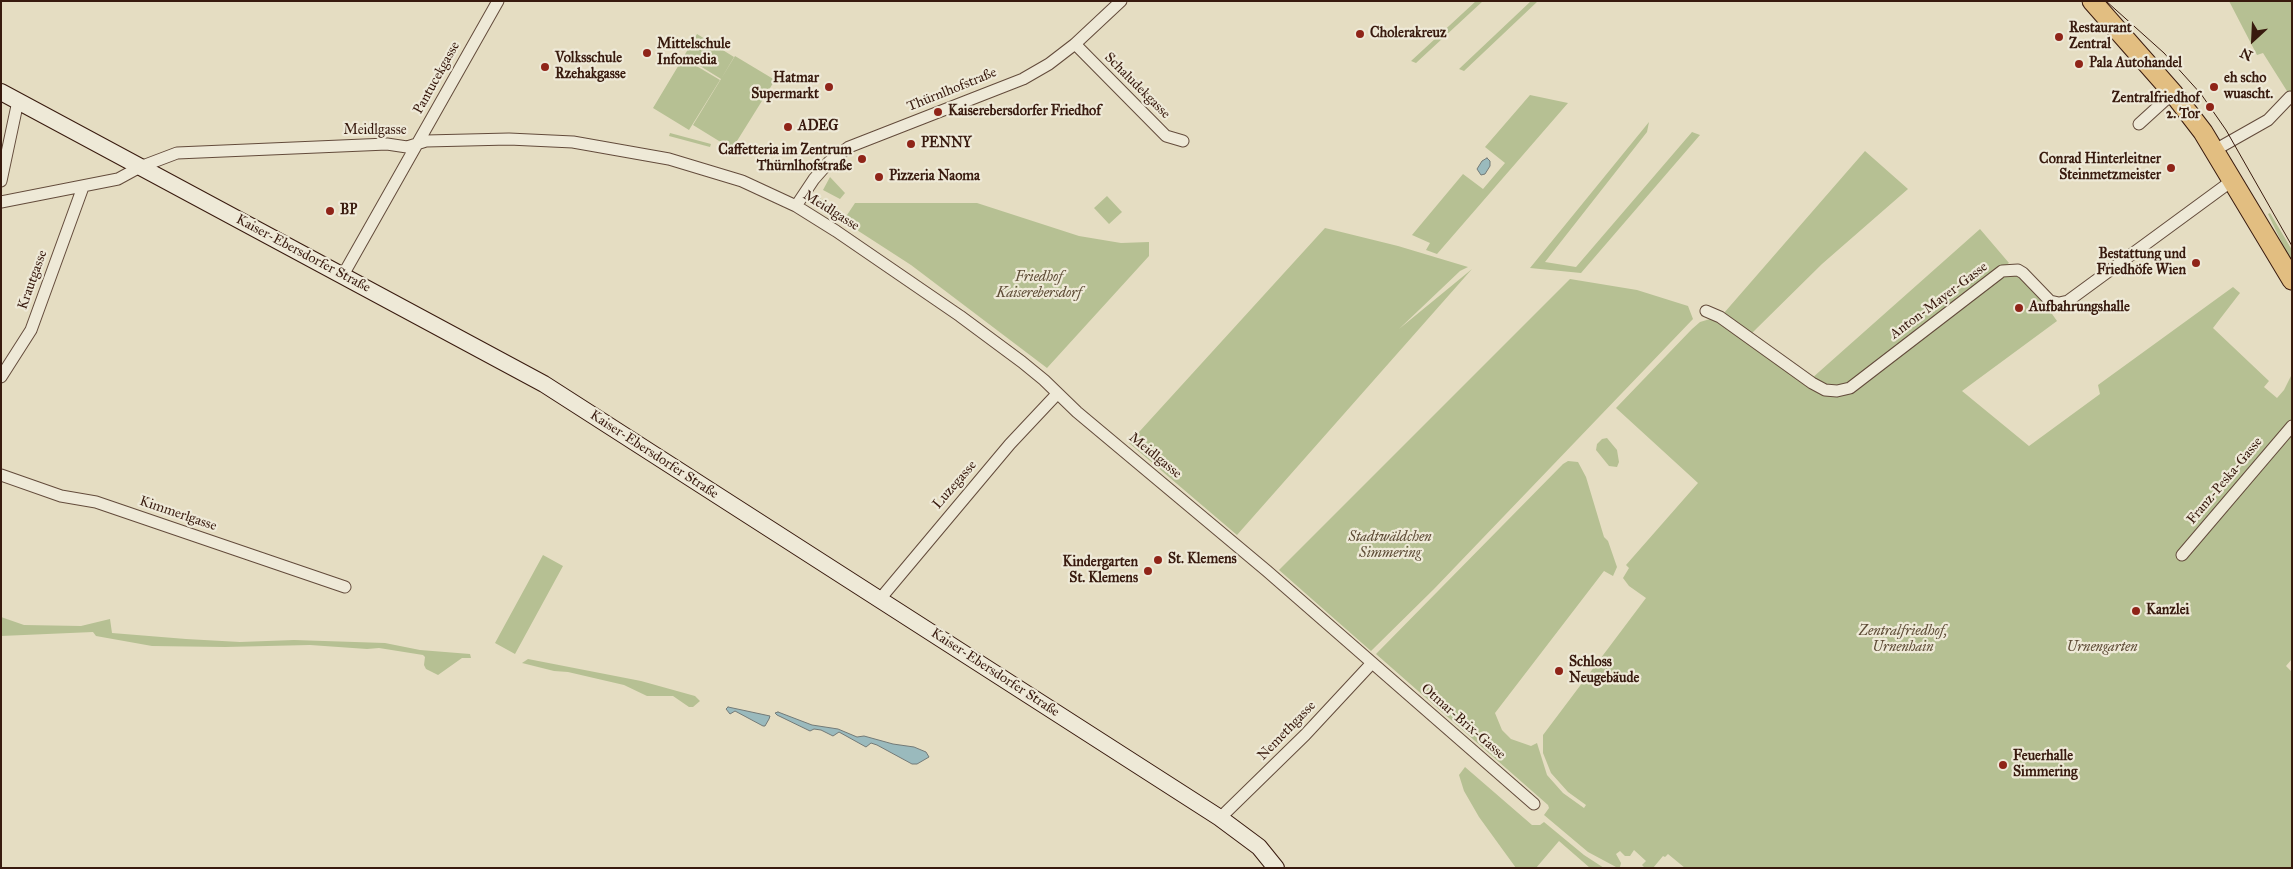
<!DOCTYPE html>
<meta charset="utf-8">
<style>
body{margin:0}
#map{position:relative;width:2293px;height:869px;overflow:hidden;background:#e5ddc2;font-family:"IM FELL Great Primer",serif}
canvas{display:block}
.frame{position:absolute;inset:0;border:2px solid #381a0e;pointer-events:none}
.north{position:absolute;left:2228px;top:15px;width:50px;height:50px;-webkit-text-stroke:4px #eee9d7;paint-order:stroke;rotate:205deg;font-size:14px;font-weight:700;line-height:20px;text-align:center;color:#381a0e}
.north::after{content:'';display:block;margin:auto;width:18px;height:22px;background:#381a0e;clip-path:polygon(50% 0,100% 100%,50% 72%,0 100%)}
</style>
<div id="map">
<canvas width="2293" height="869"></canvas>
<div class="frame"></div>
<div class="north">N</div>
</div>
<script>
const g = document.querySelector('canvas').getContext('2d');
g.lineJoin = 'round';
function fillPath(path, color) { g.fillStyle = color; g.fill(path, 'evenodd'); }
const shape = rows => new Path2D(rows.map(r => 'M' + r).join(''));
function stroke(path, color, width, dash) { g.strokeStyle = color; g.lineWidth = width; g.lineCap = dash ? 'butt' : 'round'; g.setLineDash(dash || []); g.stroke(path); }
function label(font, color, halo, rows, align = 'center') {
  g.font = font + ' "IM FELL Great Primer",serif'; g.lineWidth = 4.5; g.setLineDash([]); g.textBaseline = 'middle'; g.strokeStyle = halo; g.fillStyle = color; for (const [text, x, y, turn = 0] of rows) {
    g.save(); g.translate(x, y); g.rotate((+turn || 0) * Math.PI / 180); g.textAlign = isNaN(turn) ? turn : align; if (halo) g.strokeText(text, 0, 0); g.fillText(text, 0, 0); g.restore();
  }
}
const green = shape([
 [1476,1,1483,1,1416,63,1411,61],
 [1531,1,1538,1,1464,71,1459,69],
 [2229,1,2292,1,2292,99,2263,53,2257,55],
 [697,34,734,57,721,79,684,56],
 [735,56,775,80,732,149,693,125],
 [683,58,720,80,689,130,653,108],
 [1530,95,1568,103,1437,254,1426,250,1430,243,1412,235,1463,174,1483,189,1505,163,1485,147],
 [1649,122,1647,132,1545,262,1576,267,1692,132,1700,135,1581,273,1530,268],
 [670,133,711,144,710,147,669,136],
 [1865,151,1908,189,1822,264,1751,334,1724,313],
 [830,177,845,193,840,199,823,190],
 [1107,196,1122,212,1109,224,1094,208],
 [820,198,829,204,829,207,833,206,838,209,836,215,821,206,818,200],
 [855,203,977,203,1079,236,1121,243,1149,242,1149,256,1047,368,911,265,843,221],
 [2270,213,2292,250,2292,264,2268,214],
 [1325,228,1398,246,1468,267,1460,271,1399,329,1472,269,1237,535,1129,443],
 [1980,229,2009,263,1844,387,1825,386,1811,379],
 [2003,274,2017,274,2040,297,2057,321,1962,391,2029,446,2100,394,2098,385,2233,287,2240,293,2213,328,2269,381,2264,387,2277,398,2284,390,2292,374,2292,659,2286,666,2292,672,2292,868,1685,868,1668,854,1665,857,1663,856,1653,868,1645,868,1642,865,1646,861,1634,850,1630,856,1625,856,1620,851,1616,854,1621,863,1620,867,1616,867,1588,852,1544,815,1549,808,1548,805,1376,654,1563,464,1568,461,1578,462,1586,477,1604,537,1608,541,1617,567,1613,576,1604,571,1495,713,1502,730,1511,739,1531,746,1537,743,1547,775,1563,793,1584,808,1586,805,1568,792,1551,773,1543,753,1543,735,1646,598,1629,586,1623,578,1629,568,1626,565,1698,483,1616,408,1692,329,1700,322,1710,319,1715,319,1840,394],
 [1570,279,1637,290,1688,306,1693,319,1434,589,1371,651,1279,570],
 [1607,438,1617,450,1619,462,1617,467,1609,466,1596,450,1597,444,1602,439],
 [543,555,563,566,515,654,495,643],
 [1,617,24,625,81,626,110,619,112,633,186,639,240,642,294,640,385,643,420,650,470,654,471,658,462,658,438,675,426,669,424,665,425,657,423,655,379,648,367,649,310,645,225,647,152,646,96,636,93,632,1,636],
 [528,659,641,681,695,696,700,701,693,707,689,707,673,696,647,696,624,685,568,672,554,671,522,663],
 [1465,767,1532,825,1540,825,1544,822,1584,855,1604,868,1590,868,1559,841,1536,868,1516,868,1479,817,1464,791,1459,775]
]);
const water = shape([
 [1487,158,1490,161,1490,166,1485,174,1481,175,1477,169,1482,161,1487,158],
 [728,707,770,716,769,719,765,726,763,726,735,711,730,714,726,709,728,707],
 [778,712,812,725,838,729,857,737,864,736,893,744,914,747,926,752,929,757,917,764,912,764,877,745,871,743,866,747,839,732,833,736,821,730,814,729,810,731,777,715,775,713,778,712]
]);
const minor = shape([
 [1075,44,1166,136,1183,141],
 [2139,124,2173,93],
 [2215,150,2268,120,2290,97],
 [1,181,18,101],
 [1,202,118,179,140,167,177,153,387,144,407,147,426,141,509,139,573,142,669,159,742,181,796,206,836,231,960,316,1022,362,1044,380,1077,412,1267,571,1534,804],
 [796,206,814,179,829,162,849,147,1023,79,1049,64,1075,44,1121,1],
 [343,275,498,1],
 [1706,311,1720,317,1812,383,1825,390,1837,391,1850,388,2002,271,2018,270,2023,273,2050,301,2059,303,2068,301,2233,180],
 [1,377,31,330,83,187],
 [1,475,61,496,96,502,345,587],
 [2182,555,2292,426],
 [880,599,1010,444,1057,394],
 [1220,818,1305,735,1372,663]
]);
const secondary = shape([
 [1,92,544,384,1220,818,1259,847,1276,868]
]);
const primary = shape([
 [2092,1,2173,93,2203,132,2292,280]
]);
const tram = shape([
 [2106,1,2164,53,2201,94,2226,130,2292,246]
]);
const markers = [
 [1360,34,5,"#8f2418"],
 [2059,37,5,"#8f2418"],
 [647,53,5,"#8f2418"],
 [2079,64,5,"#8f2418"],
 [545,67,5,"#8f2418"],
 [829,87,5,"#8f2418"],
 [2214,87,5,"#8f2418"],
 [2210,107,5,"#8f2418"],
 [938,112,5,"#8f2418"],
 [788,127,5,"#8f2418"],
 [911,144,5,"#8f2418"],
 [862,159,5,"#8f2418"],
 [2171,168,5,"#8f2418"],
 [879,177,5,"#8f2418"],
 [330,211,5,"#8f2418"],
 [2196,263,5,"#8f2418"],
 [2019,308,5,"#8f2418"],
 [1158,560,5,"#8f2418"],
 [1148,571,5,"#8f2418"],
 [2136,611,5,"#8f2418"],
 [1559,671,5,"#8f2418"],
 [2003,765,5,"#8f2418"]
];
const poiNames = [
 ["Restaurant",2069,29],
 ["Zentral",2069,45],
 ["Cholerakreuz",1370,34],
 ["Mittelschule",657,45],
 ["Infomedia",657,61],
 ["Volksschule",555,59],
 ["Rzehakgasse",555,75],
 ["Pala Autohandel",2089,64],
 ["Hatmar",819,79,"right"],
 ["Supermarkt",819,95,"right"],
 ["eh scho",2224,79],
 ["wuascht.",2224,95],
 ["Zentralfriedhof",2200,99,"right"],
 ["2. Tor",2200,115,"right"],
 ["Kaiserebersdorfer Friedhof",948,112],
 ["ADEG",798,127],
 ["PENNY",921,144],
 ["Caffetteria im Zentrum",852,151,"right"],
 ["Thürnlhofstraße",852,167,"right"],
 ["Conrad Hinterleitner",2161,160,"right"],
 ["Steinmetzmeister",2161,176,"right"],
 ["Pizzeria Naoma",889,177],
 ["BP",340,211],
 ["Bestattung und",2186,255,"right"],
 ["Friedhöfe Wien",2186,271,"right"],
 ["Aufbahrungshalle",2029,308],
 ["St. Klemens",1168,560],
 ["Kindergarten",1138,563,"right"],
 ["St. Klemens",1138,579,"right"],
 ["Kanzlei",2146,611],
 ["Schloss",1569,663],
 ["Neugebäude",1569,679],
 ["Feuerhalle",2013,757],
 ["Simmering",2013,773]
];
const streetNames = [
 ["Pantucekgasse",437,78,-61],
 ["Schaludekgasse",1137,86,45],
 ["Thürnlhofstraße",952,90,-22],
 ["Meidlgasse",375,131],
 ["Meidlgasse",831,211,32],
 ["Kaiser-Ebersdorfer Straße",303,254,28],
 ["Krautgasse",33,280,-70],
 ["Anton-Mayer-Gasse",1939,301,-37],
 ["Kaiser-Ebersdorfer Straße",654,455,33],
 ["Meidlgasse",1155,456,39],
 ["Franz-Peska-Gasse",2225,481,-50],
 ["Luzegasse",955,485,-49],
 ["Kimmerlgasse",178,514,19],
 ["Kaiser-Ebersdorfer Straße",995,673,33],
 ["Otmar-Brix-Gasse",1463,722,41],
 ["Nemethgasse",1287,731,-46]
];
const parkNames = [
 ["Friedhof",1039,278],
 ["Kaiserebersdorf",1039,294],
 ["Stadtwäldchen",1390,538],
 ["Simmering",1390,554],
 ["Zentralfriedhof,",1903,632],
 ["Urnenhain",1903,648],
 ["Urnengarten",2102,648]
];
fillPath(green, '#b6c093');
fillPath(water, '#9ababd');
stroke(water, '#737a77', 1);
stroke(minor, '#634b3b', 13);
stroke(secondary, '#381a0e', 18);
stroke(primary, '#381a0e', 21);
stroke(minor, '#eee9d7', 11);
stroke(secondary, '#eee9d7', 16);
stroke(primary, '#e2be81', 19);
stroke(tram, '#381a0e', 1);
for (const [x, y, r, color] of markers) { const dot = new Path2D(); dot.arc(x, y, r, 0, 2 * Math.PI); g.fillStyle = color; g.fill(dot); stroke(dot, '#eee9d7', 2); }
label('bold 14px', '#381a0e', '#eee9d7', poiNames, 'left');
label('14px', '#381a0e', '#eee9d7', streetNames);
label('italic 14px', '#5e4c36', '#eee9d7', parkNames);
</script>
